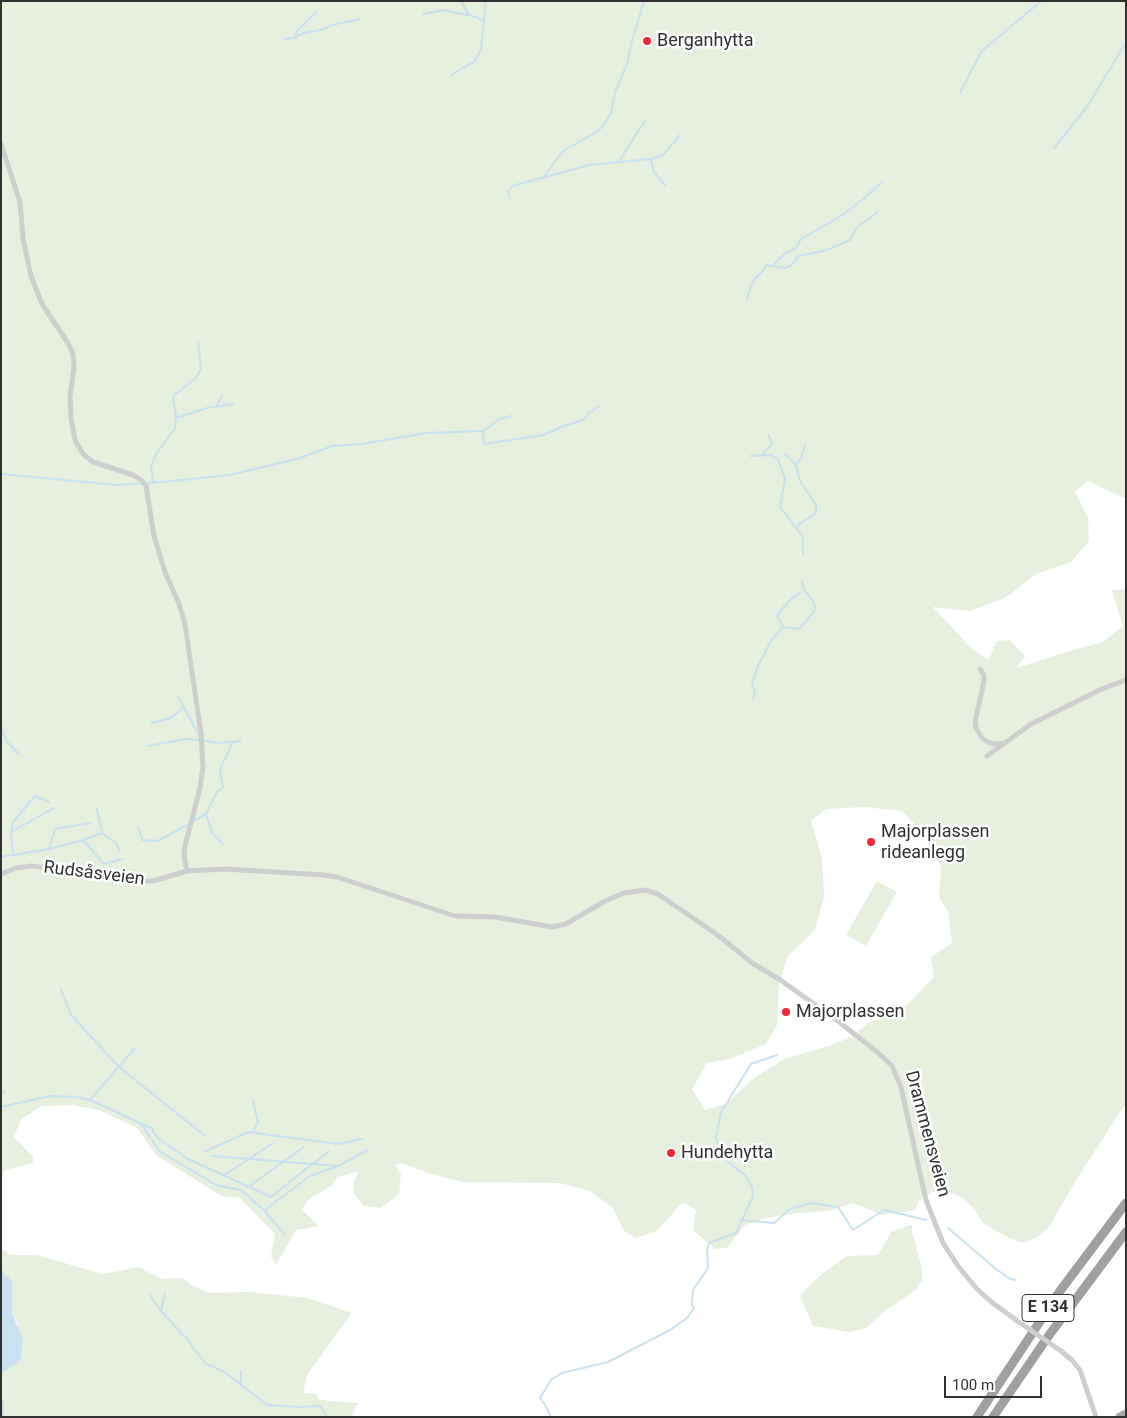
<!DOCTYPE html>
<meta charset="utf-8">
<style>
body{margin:0}
#map{position:relative;width:1127px;height:1418px;overflow:hidden;background:#fff;font-family:Roboto,sans-serif}
canvas{display:block}
.frame{position:absolute;inset:0;border:2px solid #313131;pointer-events:none}
.scale{position:absolute;left:944px;top:1376px;width:98px;height:22px;box-sizing:border-box;border:2px solid #313131;border-top:0;padding-left:6px;font-size:15px;line-height:18px;white-space:nowrap;color:#313131;-webkit-text-stroke:4px #fff;paint-order:stroke}
</style>
<div id="map">
<canvas width="1127" height="1418"></canvas>
<div class="frame"></div>
<div class="scale">100 m</div>
</div>
<script>
const g = document.querySelector('canvas').getContext('2d');
g.lineJoin = 'round';
function fillPath(path, color) { g.fillStyle = color; g.fill(path, 'evenodd'); }
const shape = rows => new Path2D(rows.map(r => 'M' + r).join(''));
function stroke(path, color, width, dash) { g.strokeStyle = color; g.lineWidth = width; g.lineCap = dash ? 'butt' : 'round'; g.setLineDash(dash || []); g.stroke(path); }
function label(font, color, halo, rows, align = 'center') {
  g.font = font + ' Roboto,sans-serif'; g.lineWidth = 5; g.setLineDash([]); g.textBaseline = 'middle'; g.strokeStyle = halo; g.fillStyle = color; for (const [text, x, y, turn = 0] of rows) {
    g.save(); g.translate(x, y); g.rotate((+turn || 0) * Math.PI / 180); g.textAlign = isNaN(turn) ? turn : align; if (halo) g.strokeText(text, 0, 0); g.fillText(text, 0, 0); g.restore();
  }
}
const green = shape([
 [1,1,1126,1,1126,499,1088,481,1075,492,1088,518,1089,541,1071,562,1036,574,1005,598,970,611,933,607,971,648,988,660,997,641,1010,640,1025,656,1017,668,1066,652,1103,642,1123,626,1112,590,1126,589,1126,1103,1078,1177,1049,1227,1036,1238,1022,1243,1003,1235,984,1224,975,1210,963,1198,953,1193,932,1192,919,1201,915,1210,882,1215,853,1203,829,1211,798,1213,766,1218,745,1225,727,1248,715,1249,693,1230,696,1210,683,1202,657,1231,636,1238,624,1231,613,1208,590,1191,560,1183,461,1182,428,1173,402,1163,395,1165,401,1174,399,1194,381,1208,364,1206,353,1193,354,1182,359,1171,337,1177,331,1186,308,1200,302,1210,319,1226,296,1230,276,1265,271,1257,275,1234,240,1198,221,1196,156,1155,137,1128,99,1110,73,1105,41,1106,21,1120,14,1137,33,1157,33,1163,5,1170,1,1178],
 [864,807,902,811,923,833,941,867,939,897,948,912,952,943,931,957,934,977,907,1005,869,1023,858,1031,859,1034,823,1048,786,1058,754,1078,726,1104,705,1110,692,1089,707,1063,730,1059,766,1044,777,1025,779,987,787,957,815,930,824,896,822,858,811,821,826,809],
 [877,881,897,892,866,946,846,935],
 [912,1225,912,1232,922,1268,922,1280,916,1290,886,1310,866,1328,850,1332,813,1326,800,1296,804,1291,823,1273,847,1256,878,1255,892,1231],
 [1,1248,10,1255,37,1255,102,1274,139,1267,162,1279,183,1278,193,1286,209,1293,249,1292,308,1298,352,1313,307,1375,303,1393,316,1394,318,1399,329,1401,358,1403,352,1416,350,1417,1,1417,1,1372,15,1365,18,1325,12,1313,12,1293,6,1274,1,1269]
]);
const water = shape([
 [1,1269,12,1282,12,1313,23,1339,21,1359,15,1365,3,1372,1,1372]
]);
const stream = shape([
 [461,1,468,14],
 [423,14,443,10,477,17,483,21],
 [295,37,297,31,316,12],
 [284,39,294,38,304,33,321,30,332,25,360,19],
 [451,75,475,61,481,49,486,1],
 [960,93,981,52,1041,1],
 [1054,148,1087,107,1126,42],
 [651,159,653,171,665,185],
 [619,161,645,121],
 [543,178,563,151,598,131,605,123,611,113,615,92,628,62,630,48,644,1],
 [509,198,508,191,512,186,589,165,651,159,663,155,680,135],
 [774,264,784,254,796,248,801,239,841,216,861,201,882,182],
 [747,300,750,288,755,278,764,270,766,265,785,268,790,266,799,256,827,250,850,240,857,227,878,212],
 [216,407,222,396],
 [176,417,173,396,196,378,201,369,198,342],
 [483,431,500,419,511,416],
 [785,454,796,465,800,481,816,505,816,513,799,524,797,529],
 [762,455,772,444,769,435],
 [750,456,771,455,778,459,785,479,780,507,803,537,803,554],
 [796,465,802,456,805,445],
 [1,474,117,485,163,482,229,475,297,459,332,446,362,444,426,433,483,431,484,444,543,435,564,426,583,420,589,413,599,406],
 [153,482,151,466,157,453,175,428,176,418,207,408,233,404],
 [783,627,799,629,816,609,813,601,804,590,802,581],
 [178,696,199,736],
 [753,699,755,691,752,683,757,668,772,639,783,627,777,615,791,599,801,592],
 [151,723,171,718,182,709],
 [1,727,7,742,19,754],
 [202,740,219,743,241,741],
 [148,746,186,739,200,740],
 [97,809,102,833],
 [206,814,212,833,223,844],
 [193,821,206,814,217,792,223,788,220,769,233,742],
 [138,827,142,840,158,841,189,824],
 [11,832,54,808],
 [102,833,117,844,120,852],
 [84,841,104,864,122,859],
 [49,848,55,829,90,823],
 [13,853,11,832,13,822,35,796,49,802],
 [1,857,49,849,80,841,102,833],
 [61,990,71,1015,119,1067,204,1135],
 [1,1091,5,1092],
 [90,1100,135,1048],
 [1,1107,50,1096,77,1097,90,1100,153,1129,153,1132,158,1138,186,1158,271,1197,329,1151],
 [142,1125,159,1151,216,1185,241,1190,264,1210,284,1234],
 [253,1132,258,1122,253,1101],
 [204,1152,248,1132,338,1144,362,1139],
 [212,1156,338,1166],
 [223,1176,273,1143],
 [248,1187,304,1147],
 [265,1210,310,1176,338,1166,368,1150],
 [741,1220,774,1223,790,1209,811,1203,838,1207,853,1230,884,1210,926,1220],
 [948,1228,996,1269,1010,1279,1015,1280],
 [150,1295,161,1311,187,1339,205,1363,226,1373,267,1405,299,1407,321,1406,326,1417],
 [161,1311,165,1294],
 [241,1371,241,1384],
 [1,1400,3,1404,2,1417],
 [551,1417,545,1405,540,1398,551,1380,562,1373,608,1362,670,1330,687,1318,694,1308,692,1305,693,1290,708,1268,707,1251,709,1243,736,1233,753,1196,752,1187,746,1176,729,1163,720,1150,716,1137,721,1112,751,1064,777,1055]
]);
const minor = shape([
 [1,144,20,202,23,239,31,276,42,304,68,343,73,354,74,367,70,397,71,418,75,440,83,454,93,462,133,475,141,480,146,486,154,536,165,572,179,604,185,624,201,734,203,767,200,788,185,846,184,856,187,871],
 [980,669,984,675,984,681,975,722,976,728,982,738,988,742,994,744,1004,743],
 [987,756,1031,724,1102,689,1126,680],
 [1,874,16,868,31,866,59,869,124,881,153,881,187,871,225,869,323,875,337,877,455,916,495,917,552,927,566,924,605,901,624,893,645,890,658,894,719,936,752,963,779,979,838,1021,876,1051,892,1066,901,1087,926,1200,943,1243,958,1266,976,1288,990,1301,1016,1320],
 [1061,1351,1072,1360,1080,1370,1096,1417]
]);
const primary = shape([
 [1120,1417,1126,1414]
]);
const trunk = shape([
 [977,1417,1060,1291,1126,1203],
 [993,1417,1047,1338,1126,1232]
]);
const minorBridge = shape([
 [1016,1320,1061,1351]
]);
const markers = [
 [647,41,5,"#f42735"],
 [871,842,5,"#f42735"],
 [786,1012,5,"#f42735"],
 [671,1153,5,"#f42735"]
];
const shields = [
 [1048,1308,52]
];
const shieldNames = [
 ["E 134",1048,1308]
];
const poiNames = [
 ["Berganhytta",657,41],
 ["Majorplassen",881,832],
 ["rideanlegg",881,853],
 ["Majorplassen",796,1012],
 ["Hundehytta",681,1153]
];
const streetNames = [
 ["Rudsåsveien",94,874,7],
 ["Drammensveien",927,1134,75]
];
fillPath(green, '#e7efdf');
fillPath(water, '#cae1f0');
stroke(stream, '#cae1f0', 2);
stroke(minor, '#cecece', 5);
stroke(primary, '#a9a9a9', 9);
stroke(trunk, '#a0a0a0', 9);
stroke(minorBridge, '#cecece', 5);
for (const [x, y, r, color] of markers) { const dot = new Path2D(); dot.arc(x, y, r, 0, 2 * Math.PI); g.fillStyle = color; g.fill(dot); stroke(dot, '#fff', 2); }
for (const [x, y, w] of shields) { const box = new Path2D(); box.roundRect(x - w / 2, y - 13.5, w, 27, 4); g.fillStyle = '#fff'; g.fill(box); stroke(box, '#313131', 1); }
label('bold 16px', '#313131', null, shieldNames);
label('18px', '#313131', '#fff', poiNames, 'left');
label('18px', '#313131', '#fff', streetNames);
</script>
